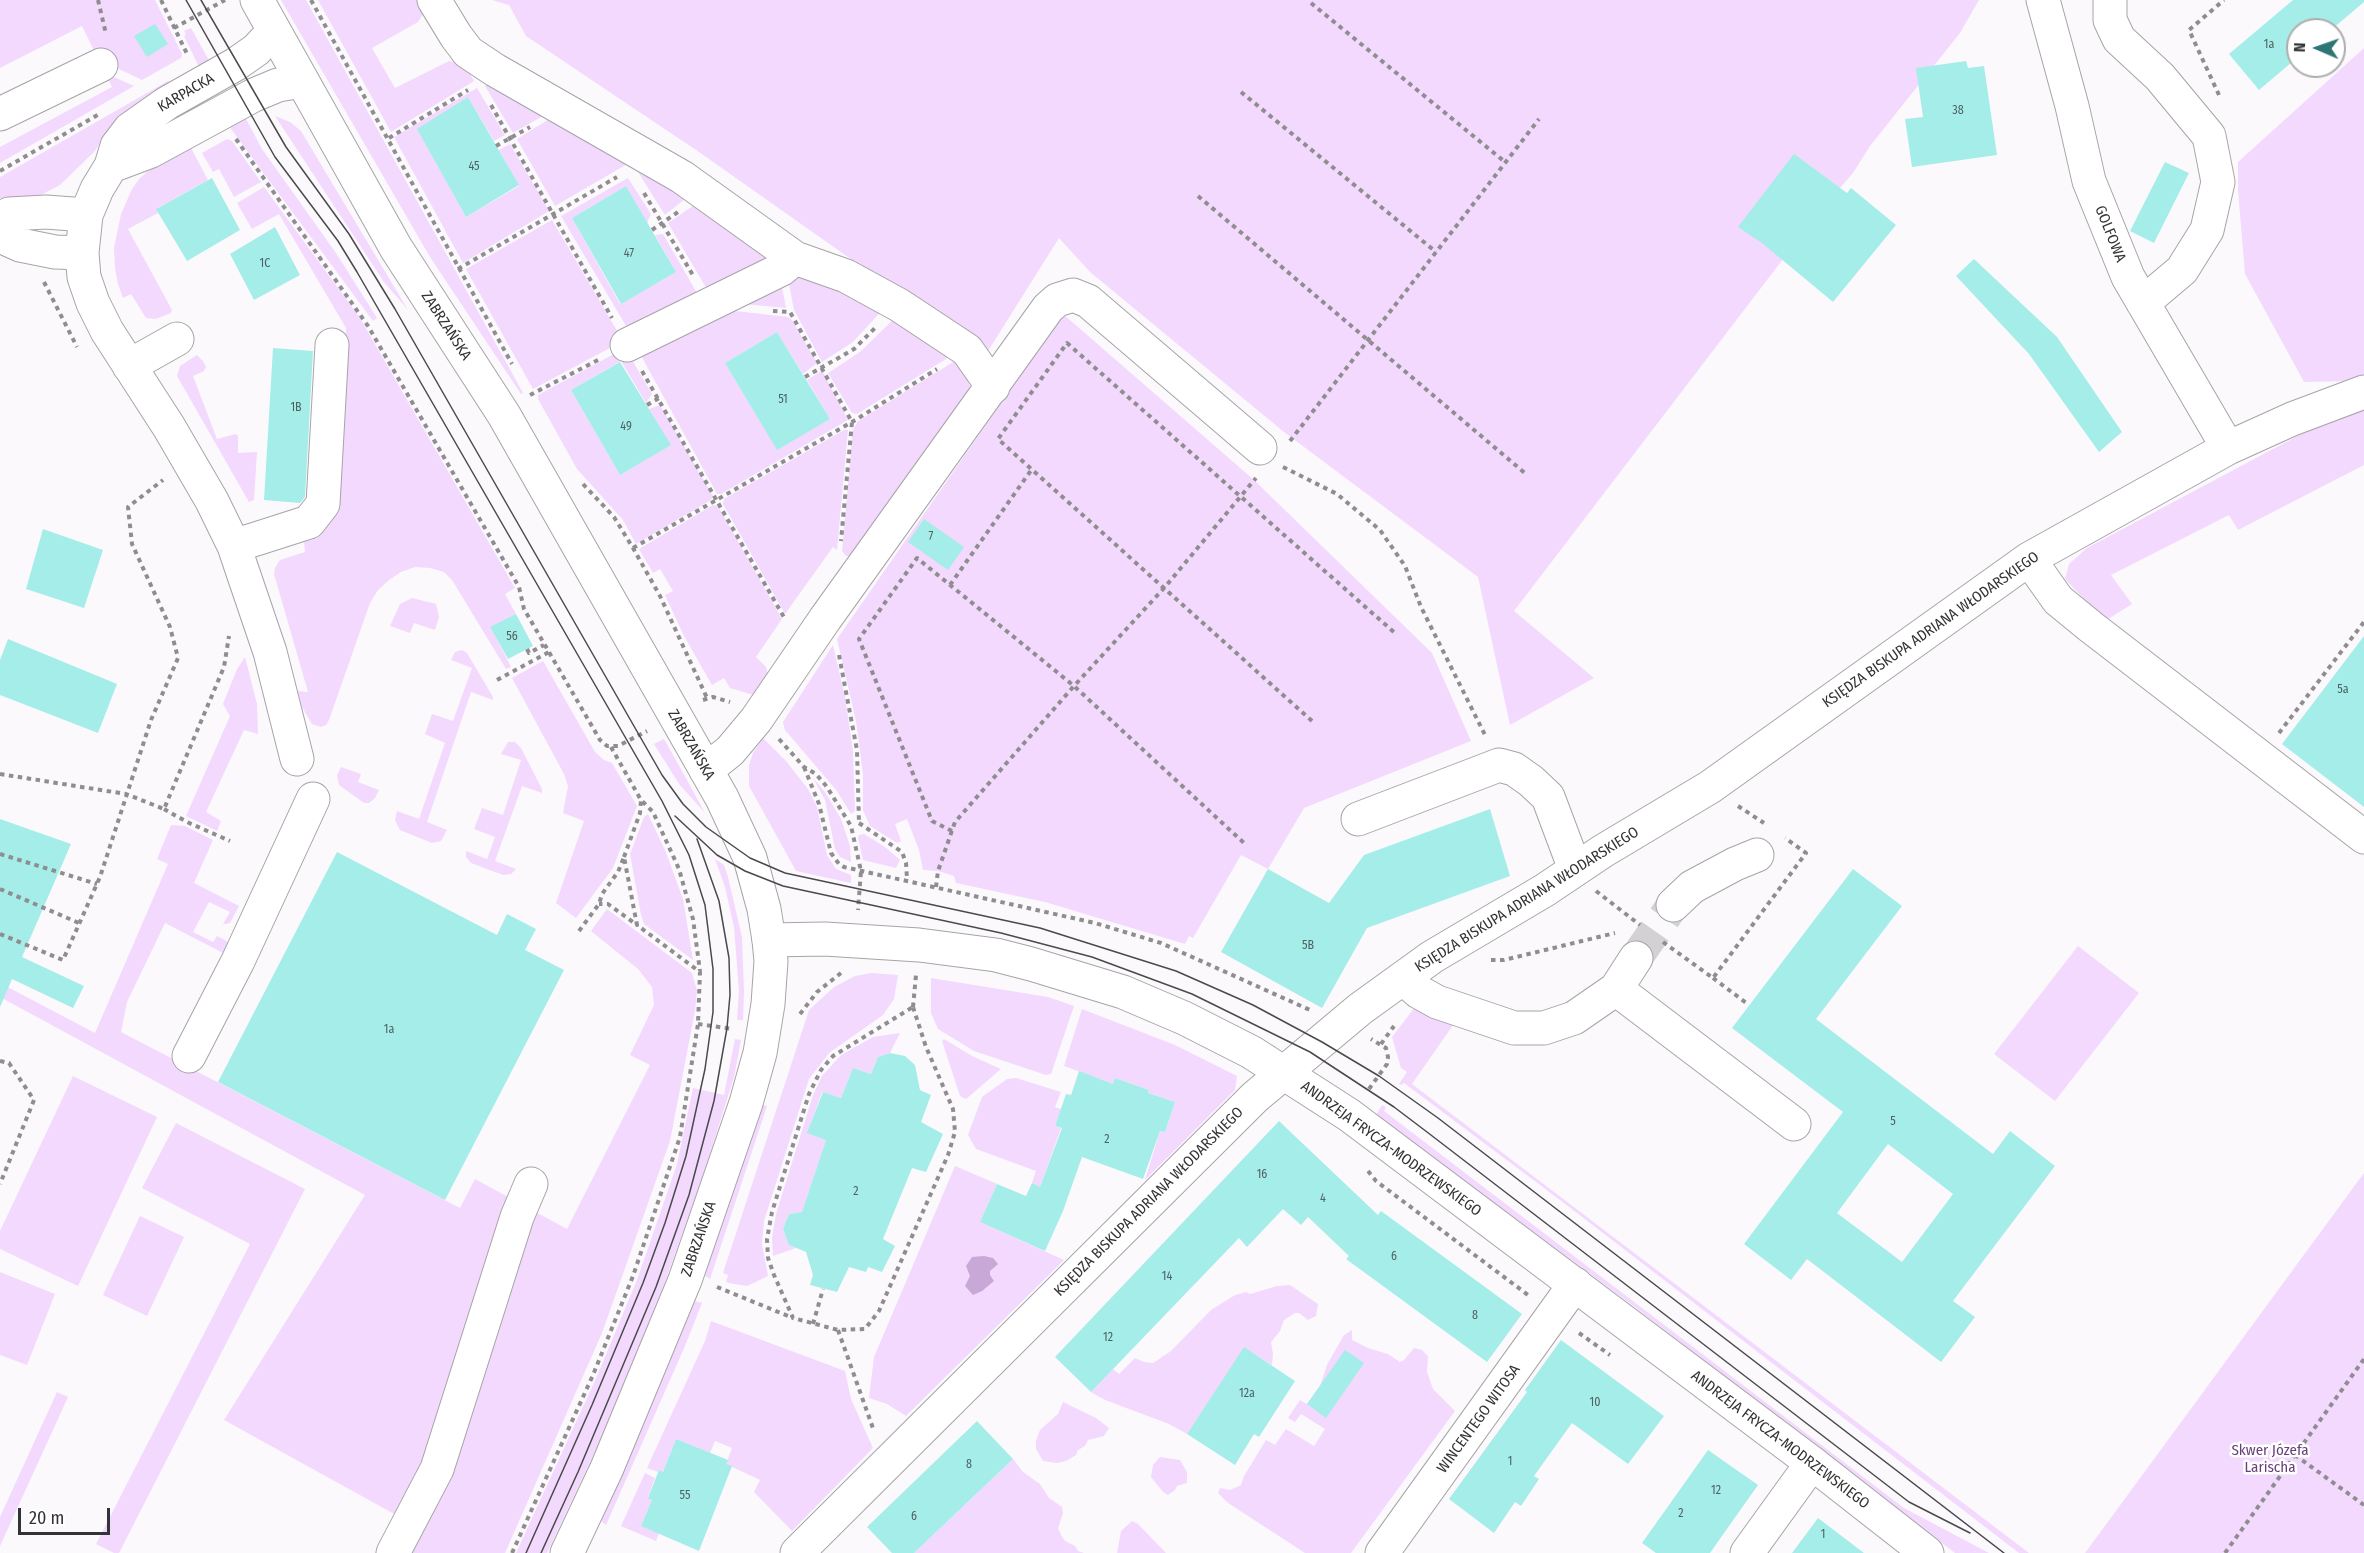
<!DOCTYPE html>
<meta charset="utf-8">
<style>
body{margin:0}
#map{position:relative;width:2364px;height:1553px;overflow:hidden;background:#fcf9fd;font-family:"Fira Sans Condensed",sans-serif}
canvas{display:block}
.north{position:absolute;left:2286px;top:18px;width:60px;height:60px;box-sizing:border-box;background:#fff;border:2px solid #adadae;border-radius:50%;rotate:272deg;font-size:16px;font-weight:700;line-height:24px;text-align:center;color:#333234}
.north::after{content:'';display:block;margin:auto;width:21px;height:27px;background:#2d7674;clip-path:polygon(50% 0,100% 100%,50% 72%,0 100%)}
.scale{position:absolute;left:18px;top:1508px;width:92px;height:27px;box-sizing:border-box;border:3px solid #333234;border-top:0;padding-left:8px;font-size:18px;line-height:21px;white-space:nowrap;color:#333234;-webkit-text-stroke:4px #fff;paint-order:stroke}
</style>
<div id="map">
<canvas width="2364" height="1553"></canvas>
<div class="north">N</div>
<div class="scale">20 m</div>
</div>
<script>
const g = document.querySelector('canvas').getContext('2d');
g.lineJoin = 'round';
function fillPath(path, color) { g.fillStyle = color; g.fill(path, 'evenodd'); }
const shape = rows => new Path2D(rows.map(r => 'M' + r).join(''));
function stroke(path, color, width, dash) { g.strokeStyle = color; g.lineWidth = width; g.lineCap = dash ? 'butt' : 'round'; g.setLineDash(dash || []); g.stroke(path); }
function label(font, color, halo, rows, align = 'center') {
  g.font = font + ' "Fira Sans Condensed",sans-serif'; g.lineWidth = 5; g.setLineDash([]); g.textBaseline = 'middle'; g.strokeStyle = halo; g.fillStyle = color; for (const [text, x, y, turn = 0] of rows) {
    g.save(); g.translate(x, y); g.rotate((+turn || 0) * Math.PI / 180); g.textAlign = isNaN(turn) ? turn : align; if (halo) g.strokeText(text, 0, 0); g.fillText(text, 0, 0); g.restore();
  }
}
const green = shape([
 [0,0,155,0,182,54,181,58,142,80,98,59,82,26,0,68],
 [281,0,306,0,523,393,521,394,430,257],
 [318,0,422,0,425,11,418,22,372,48,395,88,449,61,465,64,474,81,391,132],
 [492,0,1979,0,1960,33,1870,146,1853,173,1819,212,1514,611,1594,678,1510,725,1478,577,1284,432,1090,272,1059,238,988,351,977,348,699,152,526,36,509,5],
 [191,28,211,64,201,71,184,36,186,35,184,31],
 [2364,48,2364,378,2356,381,2304,382,2245,274,2238,190,2238,162],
 [105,73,134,86,0,163,0,147,112,87],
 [494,80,550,112,513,133,485,86],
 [168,81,174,86,105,135,95,151,60,185,35,198,6,201,0,198,0,177],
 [477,88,505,135,494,141,468,97,418,130,466,217,519,186,499,150,510,144,549,211,463,263,394,137],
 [275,116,290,122,301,131,408,310,384,282],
 [554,116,636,159,555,206,517,139],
 [245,117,262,149,336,253,377,318,373,321,231,129,229,125],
 [227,139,232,141,261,182,234,197,219,169,213,172,202,153],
 [190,146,208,180,157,208,158,213,128,229,172,310,171,313,156,319,146,318,131,294,123,298,118,284,115,268,114,248,121,214,132,189,140,178,150,169],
 [646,165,691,194,665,215,638,172],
 [628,178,651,214,647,223,626,186,572,218,620,304,676,272,655,235,663,234,701,300,632,336,561,216],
 [264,187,360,318,515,588,505,594,516,614,491,628,511,667,506,669,452,580,444,572,430,568,415,567,401,572,389,580,378,590,370,603,329,720,326,725,321,727,312,724,302,707,298,691,308,692,274,574,275,568,280,560,305,552,304,542,312,540,319,534,337,505,346,328,279,214,252,229,237,203],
 [700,201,778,263,711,296,668,223],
 [552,220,623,341,533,389,466,269],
 [790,270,886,306,853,342,822,362,794,310,787,274],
 [780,276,786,308,732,303],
 [718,309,788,317,792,320,817,363,803,374,777,332,725,363,777,449,830,419,807,380,820,372,823,372,848,420,721,494,717,494,639,352],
 [899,314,954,354,857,414,852,413,828,373,860,352],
 [1063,314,1254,480,1432,653,1471,741,1304,808,1268,869,1241,855,1193,938,1189,936,1185,944,1045,902,956,883,954,876,938,871,923,870,919,850,907,819,895,824,901,841,897,843,870,826,863,810,863,774,856,721,837,639],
 [625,348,652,394,646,403,621,361,571,390,620,475,670,445,649,409,660,405,713,496,711,500,636,544,623,520,577,469,538,399,538,395],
 [197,355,203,361,206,367,204,371,193,376,217,439,236,434,238,436,238,453,257,452,254,500,249,502,177,376,180,366],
 [958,359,966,372,971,391,850,558,845,555,842,551,853,430,858,421],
 [2364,405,2364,465,2238,530,2229,515,2111,575,2132,604,2105,621,2065,579,2069,564,2087,548,2350,408],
 [844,430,848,430,837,550,833,547,785,614,723,504,724,499],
 [713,505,718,506,782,619,756,657,766,667,769,679,757,696,730,688,724,678,712,685,684,636,665,595,673,591,660,569,653,573,639,549],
 [412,598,436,604,439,617,435,630,414,623,410,633,390,626,400,604],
 [833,645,845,697,853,751,855,811,851,814,837,791,785,730,783,722],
 [462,650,467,653,493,697,493,700,471,692,427,822,447,830,441,841,432,843,400,830,395,820,397,811,419,819,445,743,425,734,432,714,453,721,472,668,451,660,455,652],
 [245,657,257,704,258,734,244,730,206,812,221,821,217,831,186,816,230,716,223,704,237,669],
 [543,661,595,752,604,760,612,763,637,806,613,868,576,918,556,903,584,821,563,813,568,786,564,774,512,678],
 [763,738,786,761,808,789,817,807,827,855,836,869,851,875,851,883,796,871,749,786,749,765,753,753],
 [664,739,687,780,705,813,679,784,654,744],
 [508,742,515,742,521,748,542,789,542,793,522,786,495,861,516,869,511,874,503,875,471,863,466,857,466,851,487,859,495,837,474,829,482,808,503,815,521,760,501,754],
 [341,767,361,774,358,782,379,790,375,798,369,803,364,803,339,785,337,775],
 [813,778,825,792,841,819,850,846,851,862,840,857,835,849,825,800],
 [648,814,665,850,683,899,693,960,644,924,641,915,630,854,644,817],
 [171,825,185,826,213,840,194,883,239,906,230,923,225,924,223,924,230,912,209,902,193,932,213,942,217,936,225,940,230,944,227,955,165,923,127,1002,121,1032,460,1208,475,1179,567,1229,650,1065,630,1055,654,1005,652,987,638,969,591,931,607,909,692,973,697,991,695,1011,670,1141,602,1333,505,1553,375,1553,396,1515,224,1420,365,1195,0,997,0,983,95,1033,168,864,157,859],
 [864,834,885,847,900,860,896,868,863,860,858,838,859,835],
 [715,859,724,865,728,877,742,937,744,992,743,1020,737,1020,739,991,734,927,725,887],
 [2078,946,2139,993,2055,1101,1994,1054],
 [871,973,898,975,894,999,883,1015,829,1053,809,1079,764,1221,762,1244,768,1276,747,1286,729,1283,726,1282,728,1275,723,1273,809,1010,834,987,855,976],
 [931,978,1048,997,1074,1006,1051,1074,1046,1075,974,1051,938,1029,931,1013],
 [1415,1007,1458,1018,1412,1084,2029,1553,2019,1553,1564,1203,1404,1083,1401,1085,1399,1084,1407,1072,1401,1068,1392,1037],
 [1082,1009,1175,1045,1237,1076,1235,1090,1145,1180,1160,1131,1165,1132,1175,1102,1148,1093,1149,1090,1115,1078,1113,1084,1064,1066],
 [900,1033,890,1053,878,1057,871,1074,853,1068,841,1098,822,1092,808,1132,826,1140,802,1212,789,1214,783,1229,789,1245,796,1248,773,1256,772,1238,776,1214,813,1095,822,1076,841,1055,873,1037],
 [735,1039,741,1040,734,1077,704,1173,665,1282,608,1424,547,1553,516,1553,597,1376,637,1280,677,1164,693,1088,724,1095],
 [944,1039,972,1056,1001,1069,966,1099,960,1096,942,1041],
 [73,1076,157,1117,78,1286,0,1249,0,1231],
 [1016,1078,1061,1092,1055,1107,1061,1109,1055,1126,1061,1128,1040,1187,1032,1183,1036,1171,976,1149,968,1135,982,1097,1007,1079],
 [763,1105,767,1106,710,1279,704,1275],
 [1382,1105,1386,1107,1384,1111,1904,1508,1989,1553,1955,1553,1632,1305,1376,1115],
 [176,1123,305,1189,119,1553,114,1553,96,1544,250,1244,142,1188],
 [955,1166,997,1184,980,1222,1064,1260,906,1416,887,1404,869,1398,874,1357],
 [2364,1173,2364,1553,2085,1553],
 [140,1216,184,1237,147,1316,103,1295],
 [0,1272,55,1294,27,1365,0,1355],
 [1290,1285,1318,1304,1316,1316,1308,1320,1299,1313,1295,1313,1284,1320,1280,1331,1271,1342,1273,1354,1272,1365,1244,1348,1187,1434,1169,1424,1105,1400,1091,1392,1113,1369,1119,1374,1135,1358,1144,1362,1153,1363,1171,1351,1211,1310,1235,1295,1246,1292,1250,1294,1277,1286],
 [695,1301,702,1303,685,1346,606,1525,601,1521,640,1433],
 [711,1321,845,1371,851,1399,873,1448,792,1531,754,1492,760,1480,726,1464,732,1448,715,1441,710,1453,676,1439,663,1472,659,1470,658,1472,647,1468,705,1341],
 [1352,1330,1352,1340,1368,1348,1388,1354,1400,1362,1404,1360,1414,1348,1422,1350,1428,1356,1427,1372,1433,1389,1455,1411,1351,1553,1305,1553,1228,1503,1218,1493,1220,1488,1230,1490,1241,1485,1244,1476,1266,1440,1275,1445,1286,1429,1314,1446,1325,1429,1301,1414,1295,1422,1288,1418,1300,1400,1307,1404,1320,1386,1327,1365,1344,1335],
 [57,1392,68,1397,0,1546,0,1517],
 [1063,1402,1096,1418,1109,1428,1104,1436,1088,1440,1085,1446,1078,1450,1076,1455,1066,1461,1057,1463,1043,1461,1036,1449,1036,1441,1040,1430,1058,1414],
 [1160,1457,1180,1460,1187,1472,1187,1483,1177,1486,1175,1490,1168,1495,1163,1492,1151,1477,1153,1465],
 [1013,1459,1023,1472,1040,1484,1049,1498,1062,1507,1063,1513,1058,1528,1061,1535,1065,1541,1075,1546,1078,1551,1084,1553,914,1553],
 [645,1473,655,1478,648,1497,652,1500,641,1526,659,1533,656,1541,621,1526],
 [1132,1521,1138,1524,1166,1553,1117,1553,1121,1531]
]);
const water = shape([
 [984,1256,993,1258,998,1264,990,1271,990,1275,994,1281,982,1291,973,1295,965,1286,970,1276,966,1266,972,1257]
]);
const building = shape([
 [2293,0,2364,0,2364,2,2331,30,2298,30,2298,57,2259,90,2229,54],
 [155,24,168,44,147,57,134,36],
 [1966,61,1968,68,1984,66,1997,155,1912,167,1905,119,1923,117,1916,68],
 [468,97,519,185,466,217,417,129],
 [1794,154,1847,193,1851,188,1896,225,1833,302,1762,243,1738,227],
 [2165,162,2189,173,2154,243,2130,231],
 [212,178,240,230,187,261,156,209],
 [626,186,676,272,621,304,572,218],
 [275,227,300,275,254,300,230,254],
 [1974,259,2057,337,2122,432,2099,452,2029,354,1956,276],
 [777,332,830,419,777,450,725,363],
 [273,348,313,351,305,497,300,503,264,500],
 [620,362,671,445,620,475,571,390],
 [924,519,964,547,948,570,908,542],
 [43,529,103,550,84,608,26,589],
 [516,614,533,646,508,659,490,627],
 [2364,636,2364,807,2282,744],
 [8,639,117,684,98,733,0,695,0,660],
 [1490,809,1510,876,1367,928,1322,1008,1221,952,1268,869,1329,903,1364,855],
 [0,819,71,844,22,957,84,986,73,1008,12,979,0,1007],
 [337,852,497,935,507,914,536,929,525,950,564,970,445,1200,218,1082],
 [1853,869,1902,906,1816,1019,1993,1154,2010,1131,2055,1166,1953,1301,1975,1317,1941,1362,1807,1259,1791,1280,1744,1244,1843,1112,1732,1028],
 [1888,1144,1953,1194,1902,1262,1837,1213],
 [890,1053,905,1056,915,1065,920,1090,931,1095,921,1122,943,1134,926,1172,912,1168,883,1239,895,1246,882,1272,868,1267,866,1272,849,1267,837,1292,810,1285,813,1275,806,1252,789,1245,783,1229,789,1214,802,1212,826,1140,807,1133,823,1092,841,1098,853,1068,871,1074,878,1057],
 [1079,1071,1113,1084,1115,1078,1149,1090,1148,1093,1175,1102,1165,1132,1160,1131,1143,1179,1082,1157,1063,1211,1045,1251,980,1222,997,1184,1026,1196,1032,1183,1040,1187,1062,1128,1055,1126,1066,1094,1071,1095],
 [1279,1121,1378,1215,1381,1211,1522,1314,1487,1362,1346,1259,1349,1256,1308,1217,1301,1225,1283,1209,1247,1247,1239,1238,1091,1392,1055,1357],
 [1561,1340,1664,1416,1628,1464,1572,1423,1534,1476,1539,1479,1521,1506,1515,1502,1494,1533,1449,1499,1527,1392,1525,1390],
 [1244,1347,1295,1381,1259,1437,1254,1434,1235,1465,1187,1434],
 [1345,1350,1364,1363,1326,1418,1307,1404],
 [977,1421,1013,1459,914,1553,892,1553,867,1527],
 [676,1439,728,1460,726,1464,732,1466,699,1551,641,1526,652,1500,648,1498,659,1470,663,1472],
 [1708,1450,1758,1485,1710,1553,1656,1553,1642,1543],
 [1818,1518,1864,1553,1792,1553]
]);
const minorTunnel = shape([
 [1636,958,1673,905]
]);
const path = shape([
 [98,0,106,34],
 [161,0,188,56],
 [311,0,512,364],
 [1311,3,1505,162],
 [174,28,225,0],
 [1241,92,1436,252],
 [2219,95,2189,30,2224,0],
 [491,105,612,318],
 [389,138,468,90],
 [236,139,368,326,519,587,524,609,600,740,607,746,618,746,647,731],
 [496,146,530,127],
 [0,171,101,113],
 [644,193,694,277],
 [1198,196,1526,474],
 [652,230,678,212],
 [458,269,617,177],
 [44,282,77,347],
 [773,311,790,312,852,422,841,541],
 [642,371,785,619],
 [805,377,854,349,875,328],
 [530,395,600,359],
 [647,405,659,398],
 [1290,441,1539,119],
 [1283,467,1337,494,1380,530,1405,566,1421,607,1486,737],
 [583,484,614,517,633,548,660,596,707,698],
 [633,548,852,422,937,369],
 [950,585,1032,469],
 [527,649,529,653,544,645],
 [839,655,857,750,859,823],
 [497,680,549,652],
 [703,700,713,697,730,702],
 [1312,721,998,439,1067,343,1396,634],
 [2279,733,2364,622],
 [779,739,804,767,816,774,827,787,851,826,861,871,858,910],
 [611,747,641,800,653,812,679,869,693,919,700,971],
 [804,767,819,804,831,853,839,864,844,867,1095,923,1161,943,1310,1010],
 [0,774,126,794,164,809,224,667,229,636],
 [1738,806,1764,823],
 [164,809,187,822,230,841],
 [859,823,902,852,906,863,907,879],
 [952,831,932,821,859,639,917,558,1074,686,1244,843],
 [0,854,97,884],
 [624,857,640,813,641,800],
 [936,887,938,871,955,822,1074,686,1165,587,1256,478],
 [0,889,79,923],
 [1596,891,1640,925],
 [579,931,599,904,602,894,618,872,624,857,637,925,608,904,599,904],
 [0,934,63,960,100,877,151,720,178,658,170,627,132,544,128,507,163,480],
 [1663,942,1713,978,1806,853,1785,838],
 [1491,960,1504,960,1615,933],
 [1713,978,1749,1005],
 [913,1007,926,1047,953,1109,955,1132,948,1155,879,1311,865,1329,838,1330,793,1318,774,1275,768,1258,767,1239,772,1212,809,1094,821,1070,833,1056,913,1007],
 [913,1007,916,975],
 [800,1014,817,992,841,973],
 [698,1024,733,1029],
 [1381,1044,1394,1026],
 [0,1061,9,1063,34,1100,0,1184],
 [1369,1089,1387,1064,1388,1057,1386,1048,1371,1039],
 [1368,1171,1376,1181,1528,1295],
 [717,1287,793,1318],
 [813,1324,823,1289],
 [838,1330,874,1431],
 [1579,1333,1610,1355],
 [2295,1455,2364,1505],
 [512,1553,593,1375,633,1276,680,1137,698,1024,700,972,637,925],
 [2225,1553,2364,1359]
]);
const minor = shape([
 [434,0,456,36,468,52,495,70,682,177,795,258,846,276,899,305,967,350,993,387],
 [2043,0,2072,106,2089,181,2128,277,2228,448],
 [2110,0,2110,20,2119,39,2160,77,2209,136,2218,182,2207,230,2182,270,2143,303],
 [274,31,256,50,236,64,167,103,130,129,117,146,111,166,97,189,86,215,82,253,84,277,93,303,107,331,169,427,212,501,234,546,270,652,297,759],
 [0,114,101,65],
 [111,166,151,151,254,95,278,85,302,81],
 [0,219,9,214,46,212,86,215],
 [0,236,20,245,55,252,82,253],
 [627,345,782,269,795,258],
 [129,366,177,339],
 [234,546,309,522,323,504,332,345],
 [2029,559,2058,600,2091,627,2364,837],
 [706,770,730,751,756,720,825,619,1048,308,1057,300,1073,295,1088,301,1260,448],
 [1358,819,1499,765,1514,769,1531,781,1548,797,1575,869],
 [1673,905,1692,887,1735,864,1757,855],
 [1403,978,1419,992,1437,1002,1514,1028,1544,1028,1574,1018,1616,989,1794,1124],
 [1616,989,1636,958],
 [189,1056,238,961,313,799],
 [393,1553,437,1469,517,1217,531,1184],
 [567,1553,607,1468,685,1280,746,1103,760,1053,768,1004,771,961,769,940],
 [797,1553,1255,1097,1360,1009,1432,957,1545,890,1603,851,1710,787,2029,559,2228,448,2292,419,2364,392],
 [1382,1553,1575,1284],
 [1747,1553,1812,1463]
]);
const major = shape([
 [257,0,396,248,504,415,722,798,750,858,764,909,769,940,825,939,919,945,996,955,1031,964,1123,992,1184,1018,1251,1052,1349,1115,1812,1463,1927,1553]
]);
const tram = shape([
 [186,0,275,157,338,241,357,272,662,801,689,855,705,905,713,969,713,1012,705,1069,686,1156,665,1223,643,1283,592,1405,526,1553],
 [201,0,286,147,349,234,395,309,662,775,683,804,706,827,750,858,785,873,1040,928,1176,971,1253,1005,1322,1042,1379,1076,1438,1118,2004,1553],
 [675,816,717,855,745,871,783,886,1001,933,1092,957,1192,994,1310,1052,1394,1107,1427,1132,1909,1502,1970,1533],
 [541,1553,578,1472,656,1287,689,1195,714,1101,727,1028,730,995,729,958,719,901,697,839]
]);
const numberNames = [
 ["1a",2269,45],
 ["38",1958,111],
 ["45",474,167],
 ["47",629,254],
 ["1C",265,264],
 ["51",783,400],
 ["1B",296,408],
 ["49",626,427],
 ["7",931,537],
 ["56",512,637],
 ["5a",2343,690],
 ["5B",1308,946],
 ["1a",389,1030],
 ["5",1893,1122],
 ["2",1107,1140],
 ["16",1262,1175],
 ["2",856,1192],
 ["4",1323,1199],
 ["6",1394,1257],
 ["14",1167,1277],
 ["8",1475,1316],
 ["12",1108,1338],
 ["12a",1247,1394],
 ["10",1595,1403],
 ["1",1510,1462],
 ["8",969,1465],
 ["12",1716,1491],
 ["55",685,1496],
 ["2",1681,1514],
 ["6",914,1517],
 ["1",1823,1535]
];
const streetNames = [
 ["KARPACKA",186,93,-30],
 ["GOLFOWA",2110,234,68],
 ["ZABRZAŃSKA",446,326,57],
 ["KSIĘDZA BISKUPA ADRIANA WŁODARSKIEGO",1931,630,-35],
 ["ZABRZAŃSKA",691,745,60],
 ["KSIĘDZA BISKUPA ADRIANA WŁODARSKIEGO",1527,900,-32],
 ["ANDRZEJA FRYCZA-MODRZEWSKIEGO",1391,1149,36],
 ["KSIĘDZA BISKUPA ADRIANA WŁODARSKIEGO",1149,1202,-45],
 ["ZABRZAŃSKA",699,1239,-71],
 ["WINCENTEGO WITOSA",1479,1419,-54],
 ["ANDRZEJA FRYCZA-MODRZEWSKIEGO",1780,1440,37]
];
const parkNames = [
 ["Skwer Józefa",2270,1451],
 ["Larischa",2270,1468]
];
fillPath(green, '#f2d9fd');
fillPath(water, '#c8a8d6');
fillPath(building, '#a4ede9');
stroke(minorTunnel, '#d4d1d5', 33, [33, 16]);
stroke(minor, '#a6a4a7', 35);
stroke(major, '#a6a4a7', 35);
stroke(path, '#8f8d90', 4, [4.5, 4.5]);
stroke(minor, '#fff', 33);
stroke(major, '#fff', 33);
stroke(tram, '#4a494b', 1.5);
label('12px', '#4f6161', null, numberNames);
label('15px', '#333234', '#fff', streetNames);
label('15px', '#683f79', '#fff', parkNames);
</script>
